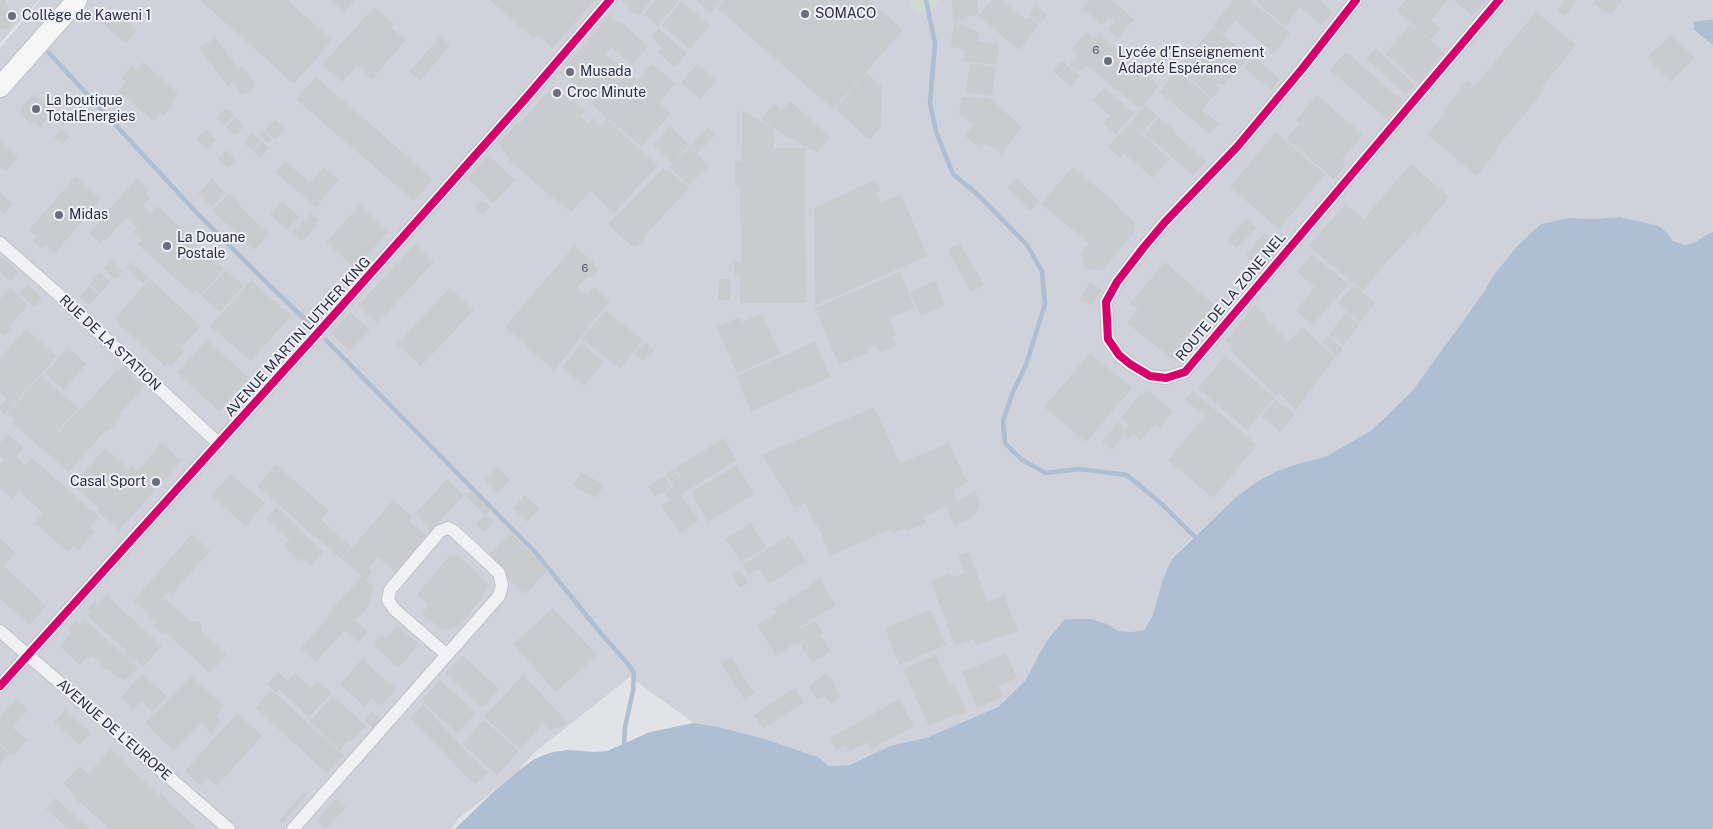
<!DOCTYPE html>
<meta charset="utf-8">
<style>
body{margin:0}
canvas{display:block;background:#e1e3e7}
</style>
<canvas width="1713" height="829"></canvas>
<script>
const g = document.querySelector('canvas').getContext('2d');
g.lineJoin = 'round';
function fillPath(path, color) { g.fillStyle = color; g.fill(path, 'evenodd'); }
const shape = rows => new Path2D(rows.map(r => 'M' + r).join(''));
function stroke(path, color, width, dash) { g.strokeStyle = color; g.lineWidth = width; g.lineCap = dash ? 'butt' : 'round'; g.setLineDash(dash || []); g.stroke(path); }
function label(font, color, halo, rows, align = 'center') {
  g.font = font + ' "Public Sans",sans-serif'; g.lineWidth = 4; g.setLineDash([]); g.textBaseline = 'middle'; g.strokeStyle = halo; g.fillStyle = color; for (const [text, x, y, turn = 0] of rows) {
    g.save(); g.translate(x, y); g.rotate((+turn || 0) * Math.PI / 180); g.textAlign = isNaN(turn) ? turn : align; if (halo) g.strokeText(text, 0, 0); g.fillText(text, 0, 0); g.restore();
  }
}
const built = shape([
 [0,0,39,0,0,43],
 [40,0,1713,0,1713,19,1693,22,1694,30,1713,45,1713,232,1706,235,1694,243,1685,245,1673,241,1667,233,1635,220,1620,217,1595,219,1569,218,1541,224,1518,245,1493,276,1484,292,1413,390,1372,430,1325,457,1297,464,1277,471,1258,481,1235,498,1183,547,1167,569,1153,615,1144,630,1131,632,1118,631,1107,624,1065,619,1025,681,998,707,926,738,850,765,829,766,818,757,765,739,723,728,694,723,630,677,535,752,518,771,504,783,459,818,451,829,0,829,0,48]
]);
const green = shape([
 [910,0,939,0,932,12,921,14,912,8]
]);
const water = shape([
 [1713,19,1713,45,1694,30,1693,22],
 [1620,217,1659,226,1667,233,1673,241,1685,245,1694,243,1706,235,1713,232,1713,829,455,829,489,796,518,771,533,760,544,755,554,752,568,750,594,752,607,751,650,732,694,723,723,728,765,739,818,757,829,766,850,765,890,746,926,738,998,707,1025,681,1046,642,1065,619,1091,619,1107,624,1118,631,1131,632,1144,630,1153,615,1162,582,1167,569,1173,558,1235,498,1258,481,1277,471,1297,464,1325,457,1372,430,1413,390,1484,292,1493,276,1518,245,1541,224,1569,218,1595,219]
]);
const stream = shape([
 [926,0,935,43,930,103,936,132,953,174,977,194,1027,245,1042,271,1045,304,1026,365,1013,392,1003,421,1005,443,1022,460,1046,473,1079,469,1127,475,1163,505,1195,537,1196,541],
 [49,53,197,213,269,285,308,322],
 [326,340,535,552,604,637,628,664,634,673,633,691,625,727,624,749]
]);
const building = shape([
 [0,0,6,0,6,5,8,5,11,28,0,29],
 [200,0,287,0,332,40,294,84],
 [330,0,355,0,344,12],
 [490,0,595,0,552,48,538,35,534,39],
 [620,0,652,0,638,16],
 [656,0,679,0,658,26,644,14],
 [696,0,722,0,711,13],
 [724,0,869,0,903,30,833,109,717,8],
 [952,0,977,0,979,15,963,17,964,20,953,21],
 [992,0,1002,0,1026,20,1029,16,1038,24,1035,28,1036,29,1019,50,978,16],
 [1086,0,1111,0,1134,19,1118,38,1107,29,1115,21,1109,16,1102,25,1082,8,1088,2],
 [1234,0,1251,0,1290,33,1274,53,1235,21,1224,34,1213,25],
 [1254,0,1319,0,1333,12,1321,25,1300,7,1285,26],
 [1406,0,1448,0,1431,20,1440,29,1431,40,1397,11],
 [1454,0,1486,0,1472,16],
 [1564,0,1577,0,1565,16,1557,11],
 [1595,0,1622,0,1611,15,1593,3],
 [681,1,710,25,690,49,662,25],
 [1036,6,1047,15,1040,24,1029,15],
 [374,7,394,24,391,27,406,40,372,79,357,65,342,82,322,65],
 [113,10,137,30,126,43,102,23],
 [1536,12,1576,45,1541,88,1544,90,1494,151,1496,152,1477,176,1427,134,1445,113,1443,111,1467,81,1474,87],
 [609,15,621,25,622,23,648,46,632,65,611,48,605,54,632,75,636,80,636,83,652,64,675,83,659,103,671,113,641,147,591,104,594,100,560,73],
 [954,24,964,25,979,33,977,41,998,45,999,49,996,65,963,61,965,50,950,46],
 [1411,24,1444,52,1418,83,1385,54],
 [1214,27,1249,57,1232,77,1231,76,1223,85,1219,82,1216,85,1220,89,1212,98,1178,68],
 [658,29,687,53,675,67,657,52,662,47,651,37],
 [1086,32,1094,39,1099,33,1159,86,1140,109,1087,66,1082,71,1079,69,1077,72,1069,65,1077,56,1071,50],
 [1671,35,1695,58,1671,82,1647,58],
 [440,37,450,45,420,81,409,72],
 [215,38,239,69,242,66,254,82,254,87,242,95,233,83,228,87,199,48],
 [1376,49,1415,85,1406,95,1366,59],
 [1346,52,1403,101,1387,119,1330,70],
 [1253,57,1280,79,1271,90,1244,68],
 [1062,61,1080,76,1071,87,1053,71],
 [143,62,178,93,172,101,174,103,163,116,161,113,154,121,118,91,126,82,121,78,131,66,136,70],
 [970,63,996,67,992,96,966,92],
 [697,64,717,80,700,99,681,83],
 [1177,70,1210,98,1202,110,1219,123,1210,134,1159,92],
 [866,73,882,86,881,127,870,140,835,109],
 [316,77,433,179,414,201,296,99],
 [554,86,570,101,572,99,586,111,581,116,589,123,594,118,600,124,606,118,658,165,614,213,590,191,571,212,567,208,566,209,510,161,499,143,518,122,520,123],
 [1104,88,1134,113,1116,134,1103,123,1110,115,1093,101],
 [34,94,66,123,63,126,50,115,42,124,44,125,41,129,34,121,32,124,19,113,22,111,20,109],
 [1317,95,1363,135,1342,159,1347,163,1334,179,1286,139,1299,124,1295,121],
 [961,97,989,98,1022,127,1002,154,986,143,981,149,965,136,974,125,959,114],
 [790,101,830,137,817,153,768,125],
 [774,104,781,110,768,124,761,118],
 [1145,105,1157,116,1142,133,1130,123],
 [226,108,234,115,224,125,216,118],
 [742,110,774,129,774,148,805,148,806,303,740,303,740,276,734,276,734,262,741,262,740,187,735,187,735,161,741,161,741,148,751,148,742,147],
 [235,117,244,126,235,136,226,127],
 [1158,117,1176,132,1175,134,1206,161,1193,175,1144,134],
 [275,119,285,129,275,139,265,130],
 [1129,123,1170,158,1153,178,1124,153,1120,158,1108,147],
 [670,126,690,145,672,163,653,145],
 [708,127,716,134,698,153,690,146],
 [61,129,70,136,63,144,54,137],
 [206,130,216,140,207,149,196,139],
 [263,130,272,139,268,143,259,134],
 [1276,132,1325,174,1279,229,1230,187],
 [252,133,260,140,252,150,244,143],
 [0,141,18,157,6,171,0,166],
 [262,141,269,148,261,158,253,151],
 [690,147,709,166,688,186,669,167],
 [226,150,236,159,228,168,218,159],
 [488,155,515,180,494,203,467,178],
 [285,161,310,183,324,167,338,180,316,207,275,172],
 [1411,164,1449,197,1418,234,1414,231,1362,291,1309,246,1345,204,1364,219],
 [1073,167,1120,207,1118,208,1135,222,1135,231,1102,271,1085,269,1081,253,1089,243,1041,204],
 [663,168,666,171,668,169,689,188,644,236,645,237,636,248,634,246,633,247,607,224,616,215,617,216],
 [75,177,101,199,55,253,46,245,42,249,33,241,37,237,29,230],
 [137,178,149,190,146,193,150,197,143,205,151,213,157,206,186,232,184,234,224,269,201,295,196,291,193,294,138,245,142,240,134,233,138,228,126,218,105,241,103,239,100,242,89,233],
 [1017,178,1040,202,1030,211,1007,187],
 [212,179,226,193,212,207,198,193],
 [875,180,881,190,877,193,881,203,901,194,927,256,815,306,814,208],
 [0,193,13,204,4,214,0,210],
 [229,193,241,204,239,206,269,234,254,250,212,210],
 [482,200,490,207,483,214,475,207],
 [282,201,299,217,287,230,270,215],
 [360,205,388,232,355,268,326,242],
 [311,213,319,220,316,224,318,225,302,241,292,232],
 [1247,219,1257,228,1237,248,1228,239],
 [1264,233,1280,246,1261,268,1246,255],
 [960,243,984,285,971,292,947,250],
 [415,244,434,262,377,323,358,306],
 [574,246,595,263,594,265,599,269,590,278,588,276,577,288,587,296,594,287,610,301,554,370,527,348,540,334,528,347,505,327],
 [1312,254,1348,284,1313,325,1296,311,1315,287,1297,272],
 [2,257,18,272,10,281,0,271,0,259],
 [111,260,123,271,115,280,103,268],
 [131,262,149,278,143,284,126,267],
 [1165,262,1222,312,1188,353,1185,351,1176,362,1127,323,1138,309,1130,304],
 [226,270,244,286,220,312,202,296],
 [900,272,915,308,889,318,896,335,893,337,896,345,880,353,876,345,867,348,868,353,839,365,815,308],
 [99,273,110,282,100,293,90,284],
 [150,279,201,326,181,347,130,301],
 [719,279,731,279,730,300,718,300],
 [251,280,291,316,251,361,210,326],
 [935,281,945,305,921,316,910,292],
 [1090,282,1102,290,1093,305,1079,301],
 [27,285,42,298,34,307,19,294],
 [1354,285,1375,303,1360,322,1338,304],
 [89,286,99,294,89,305,79,297],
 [10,288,28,305,9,326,11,328,4,336,0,332,0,299],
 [450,288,474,310,421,366,397,344],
 [130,301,185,351,171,366,168,363,165,366,117,323,119,322,115,318],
 [1254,306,1265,315,1264,317,1289,342,1302,327,1335,357,1296,410,1279,392,1276,396,1230,350,1233,347,1225,341],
 [605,310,643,340,620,369,582,339],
 [350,312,370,330,350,351,331,333],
 [1346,313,1360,324,1343,345,1329,334],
 [762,314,780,354,737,373,717,327,740,317,742,322],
 [26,329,57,356,5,414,0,410,0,406,7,399,0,393,0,358],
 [1329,335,1343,349,1336,356,1322,342],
 [207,340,249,378,219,411,177,373],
 [646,342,654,351,642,361,634,352],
 [815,342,830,377,751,411,736,376],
 [581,344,604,361,584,386,562,368],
 [68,347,86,364,64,390,45,373],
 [1090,353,1132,388,1086,442,1044,407],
 [1225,356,1275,397,1247,430,1198,388],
 [124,365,134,373,132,376,144,386,120,413,122,415,108,432,106,430,69,472,43,449,80,408,82,409,117,370,119,372],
 [41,375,78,408,42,449,12,423,15,420,7,414],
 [1147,390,1173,411,1160,428,1155,424,1141,441,1133,434,1129,439,1124,435,1112,450,1102,442,1118,422,1126,429,1129,425,1121,418,1140,394,1142,396],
 [1193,391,1257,445,1213,498,1168,460,1205,416,1185,400],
 [1275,399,1294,415,1280,432,1261,416],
 [874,407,900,463,949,443,963,474,969,482,953,490,957,501,975,491,980,502,979,508,972,518,954,526,946,506,924,517,926,523,907,531,906,528,892,534,891,529,830,556,818,525,815,526,806,503,795,508,762,455],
 [8,434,24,448,16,457,25,466,32,458,99,517,90,527,95,531,78,550,73,546,68,552,35,523,43,513,19,491,12,498,0,488,0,464,4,459,0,455,0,443],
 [724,438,736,460,688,490,675,468],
 [161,443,181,461,119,530,97,511,99,508,73,485,105,448,129,469,132,466,138,471],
 [276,465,329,511,321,520,351,547,341,559,257,486],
 [737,465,754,494,708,522,691,492],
 [497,467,510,480,497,493,484,480],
 [673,469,688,490,681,495,699,520,680,533,661,506,670,500,665,493,674,486,666,475],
 [581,472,604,485,596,498,573,486],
 [230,474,265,503,246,526,211,496],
 [665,476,671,487,655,497,648,486],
 [447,479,464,495,431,530,415,514],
 [470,490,490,510,486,514,494,522,484,532,476,524,485,515,465,495],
 [525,495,540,509,527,522,513,508],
 [393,500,413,517,409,521,428,537,397,574,378,557,368,568,372,572,366,580,374,587,368,606,355,621,368,632,358,642,344,630,316,662,301,648,329,617,327,615,362,576,342,559,358,541,362,545,358,541],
 [277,507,300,528,299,530,323,552,311,566,304,559,301,562,284,546,290,540,266,518],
 [751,523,766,547,741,562,726,539],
 [510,533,548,570,525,594,487,558],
 [192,534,210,551,172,594,168,591,150,612,164,598,190,621,200,621,202,632,227,655,210,673,165,632,163,634,153,626,156,623,147,616,149,614,133,601],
 [789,535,806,561,769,584,759,569,749,575,743,565],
 [0,538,16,553,4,566,46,606,30,625,0,599],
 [969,552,987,602,1004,596,1018,631,976,645,974,639,955,646,931,581,949,574,951,578,964,573,958,555],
 [451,554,454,557,457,555,479,574,478,576,490,585,481,595,483,597,457,629,454,626,452,629,442,629,422,614,429,605,417,595],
 [739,570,748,583,740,588,732,575],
 [819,579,836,605,800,627,801,629,815,620,823,633,820,635,831,651,812,663,800,644,808,638,795,646,794,644,776,656,757,625,777,613,774,609,809,587,809,586],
 [106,595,162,646,143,667,136,660,134,662,123,652,125,650,87,615,91,612,87,609,95,601,98,604],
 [553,608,597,655,556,692,513,644],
 [931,610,946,645,899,665,885,628],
 [84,619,138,667,125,681,119,677,118,678,109,670,108,671,92,656,90,659,88,657,80,665,60,646,72,633,68,629,75,621,79,625],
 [397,626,419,645,398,668,374,645,382,635,386,639],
 [1006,653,1017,678,998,686,1003,697,977,708,962,672],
 [462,655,499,689,482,708,445,673],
 [936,655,950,686,954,684,967,712,958,716,957,714,929,726,903,669],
 [731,657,754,693,744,699,721,664],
 [362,659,396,689,381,706,372,698,365,707,340,684],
 [278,672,288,681,295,673,311,688,317,681,332,693,309,717,279,689,276,692,267,684],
 [826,673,836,685,835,687,841,696,831,704,824,696,818,700,808,687],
 [142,674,167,696,153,712,141,701,134,709,121,698],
 [523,675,567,722,561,727,550,730,543,724,520,749,484,717],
 [191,676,224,706,216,717,221,721,211,733,201,723,174,751,145,723],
 [440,680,476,713,457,733,422,701],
 [794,688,804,702,763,729,754,715],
 [271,690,344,755,327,773,255,708],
 [333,696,366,726,351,742,349,740,340,750,309,722],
 [16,699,28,710,12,727,27,740,14,756,0,744,0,717],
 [899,699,914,726,871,749,867,742,850,752,846,745,837,750,830,738],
 [423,705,488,773,475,785,410,718],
 [65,710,91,733,80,745,54,722],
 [372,711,381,719,373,728,364,720],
 [237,713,262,736,217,786,208,778,201,786,185,771],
 [484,720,519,751,497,775,462,744],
 [0,745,10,754,0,765],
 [111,749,124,761,123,762,159,795,161,793,169,801,168,802,198,829,110,829,76,799,72,792,63,784,80,766,88,774],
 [304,792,307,795,282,823,279,821],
 [55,798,90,829,69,829,46,809],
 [336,798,346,807,326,829,317,821]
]);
const street = shape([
 [1356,0,1302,69,1237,147,1165,222,1144,247,1117,282,1106,302,1108,339,1119,355,1130,364,1150,376,1166,378,1185,372,1499,0],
 [0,243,58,294,219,444],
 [0,631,229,829],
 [0,686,324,326,526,98,610,0],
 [293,829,499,596,502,585,499,573,454,531,448,528,440,531,390,590,388,600,394,609,447,655]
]);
const primary = shape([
 [0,87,77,0]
]);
const cycleway = shape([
 [1356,0,1302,69,1237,147,1165,222,1144,247,1117,282,1106,302,1108,339,1119,355,1130,364,1150,376,1166,378,1185,372,1499,0],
 [0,686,324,326,526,98,610,0]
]);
const markers = [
 [805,14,5,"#686e7b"],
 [12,16,5,"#686e7b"],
 [1108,61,5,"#686e7b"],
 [570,72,5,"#686e7b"],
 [557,93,5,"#686e7b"],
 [36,109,5,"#686e7b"],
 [59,215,5,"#686e7b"],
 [167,246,5,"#686e7b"],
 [156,482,5,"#686e7b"]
];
const numberNames = [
 ["6",1096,51],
 ["6",585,269]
];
const poiNames = [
 ["SOMACO",815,14],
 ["Collège de Kaweni 1",22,16],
 ["Lycée d'Enseignement",1118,53],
 ["Adapté Espérance",1118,69],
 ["Musada",580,72],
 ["Croc Minute",567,93],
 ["La boutique",46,101],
 ["TotalEnergies",46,117],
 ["Midas",69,215],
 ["La Douane",177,238],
 ["Postale",177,254],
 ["Casal Sport",146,482,"right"]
];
const streetNames = [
 ["ROUTE DE LA ZONE NEL",1231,297,-50],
 ["AVENUE MARTIN LUTHER KING",298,337,-48],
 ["RUE DE LA STATION",110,343,43],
 ["AVENUE DE L’EUROPE",114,730,41]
];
fillPath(built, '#cfd2da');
fillPath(green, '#d0dad2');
fillPath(water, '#aebed3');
stroke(stream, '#aebed3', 4.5);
fillPath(building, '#c9cbcf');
stroke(street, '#bfc1c5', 14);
stroke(primary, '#bdc0c5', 22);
stroke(street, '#f1f1f3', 12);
stroke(primary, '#f5f5f6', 20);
stroke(cycleway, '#d6006c', 8);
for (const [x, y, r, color] of markers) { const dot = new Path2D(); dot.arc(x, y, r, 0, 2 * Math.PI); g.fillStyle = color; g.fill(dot); stroke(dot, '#eff1f7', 2); }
label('11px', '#505765', null, numberNames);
label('14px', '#272f41', '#eff1f7', poiNames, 'left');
label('14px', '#272f41', '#eff1f7', streetNames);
</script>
